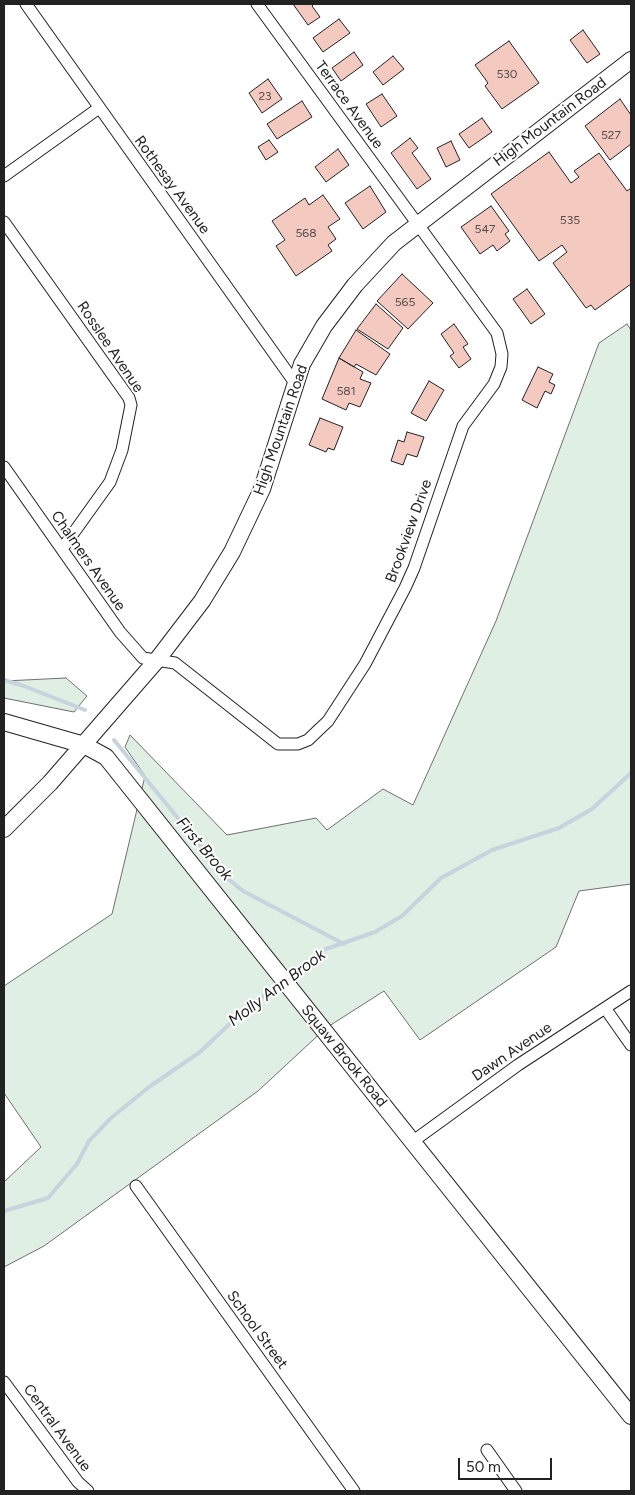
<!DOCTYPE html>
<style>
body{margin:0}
#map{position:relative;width:635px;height:1495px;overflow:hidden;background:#fff;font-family:Figtree,sans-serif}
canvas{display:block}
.frame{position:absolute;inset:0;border:5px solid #222;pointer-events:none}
.scale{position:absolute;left:458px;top:1458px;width:94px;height:22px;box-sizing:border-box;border:2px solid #222;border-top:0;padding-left:6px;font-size:15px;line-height:18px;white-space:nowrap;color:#222;-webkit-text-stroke:4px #fff;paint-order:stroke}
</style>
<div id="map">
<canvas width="635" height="1495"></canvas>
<div class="frame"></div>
<div class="scale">50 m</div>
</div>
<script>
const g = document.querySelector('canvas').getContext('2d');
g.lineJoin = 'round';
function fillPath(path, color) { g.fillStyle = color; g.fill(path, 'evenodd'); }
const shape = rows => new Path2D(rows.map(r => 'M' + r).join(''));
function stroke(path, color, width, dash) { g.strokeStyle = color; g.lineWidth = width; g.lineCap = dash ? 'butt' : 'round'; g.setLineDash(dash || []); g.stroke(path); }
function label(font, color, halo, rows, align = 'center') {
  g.font = font + ' Figtree,sans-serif'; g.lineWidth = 4; g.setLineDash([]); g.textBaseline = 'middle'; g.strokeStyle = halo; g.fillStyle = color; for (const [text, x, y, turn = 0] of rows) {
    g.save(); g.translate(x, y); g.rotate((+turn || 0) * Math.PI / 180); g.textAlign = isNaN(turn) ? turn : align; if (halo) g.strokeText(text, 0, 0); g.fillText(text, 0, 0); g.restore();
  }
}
const green = shape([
 [627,324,631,330,631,884,579,891,556,947,420,1040,384,991,326,1028,258,1091,44,1246,4,1267,4,1182,41,1147,4,1093,4,986,112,914,145,776,125,747,130,735,227,835,316,818,327,830,383,789,413,805,496,621,599,343,627,324],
 [66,678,87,696,74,712,4,698,4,681,66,678]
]);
const stream = shape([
 [4,680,24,686,85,710],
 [114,740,227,878,243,891,344,944],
 [288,977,323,950,375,932,402,916,441,878,492,850,559,828,592,809,631,773],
 [4,1211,48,1198,77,1164,89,1141,111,1118,149,1087,200,1052,238,1016,280,983]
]);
const building = shape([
 [293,4,314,4,312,6,320,17,308,25,293,4],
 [339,19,350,33,323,52,313,38,339,19],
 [583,30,600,54,587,63,570,40,583,30],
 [509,41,539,83,502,109,485,86,488,83,475,65,509,41],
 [354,52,363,65,341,81,332,68,354,52],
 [393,56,404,69,383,85,373,72,393,56],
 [268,79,282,99,262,113,249,93,268,79],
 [382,94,397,116,381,127,366,104,382,94],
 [620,99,631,115,631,144,610,160,585,126,620,99],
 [302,101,312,117,277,139,267,124,302,101],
 [482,118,492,132,469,148,459,134,482,118],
 [410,138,418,148,412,153,431,179,417,189,391,153,410,138],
 [269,140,278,152,266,160,258,147,269,140],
 [451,141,460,160,446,167,437,148,451,141],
 [338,149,349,165,326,182,315,167,338,149],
 [549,152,571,183,579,177,574,171,599,153,627,191,631,188,631,284,595,310,591,305,586,308,553,263,567,252,562,245,539,261,491,194,549,152],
 [370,186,386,212,363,229,345,203,370,186],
 [323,195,340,219,328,227,336,239,328,245,332,251,296,276,276,246,285,240,272,221,305,198,309,205,323,195],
 [491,206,509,231,505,234,510,241,497,251,493,245,480,254,461,227,491,206],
 [402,274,433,303,408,329,377,301,402,274],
 [527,289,545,314,531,324,513,299,527,289],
 [376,304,403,328,388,349,357,329,376,304],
 [454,324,468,344,463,347,471,359,459,368,450,356,454,353,441,334,454,324],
 [356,330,390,354,376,375,356,364,354,367,339,358,356,330],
 [339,358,363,372,360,379,371,383,360,407,349,403,346,410,322,399,339,358],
 [538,367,553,374,549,382,555,385,551,394,545,391,537,408,522,400,538,367],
 [429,381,444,390,426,421,411,413,429,381],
 [320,418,343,427,334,450,328,448,326,452,309,445,320,418],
 [407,432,424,437,417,457,407,454,403,465,391,461,398,440,404,442,407,432]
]);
const street = shape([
 [26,4,295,383],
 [4,176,99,108],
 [4,222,129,398,131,405,122,450,110,482,62,549],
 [4,467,120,632,143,658,175,663,278,744,298,744,308,740,328,721,365,664,405,588,414,568,463,426,494,384,501,367,502,354,497,333,257,4],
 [605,1008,631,1045],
 [412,1142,518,1065,631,991],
 [136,1186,354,1491],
 [4,1382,78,1482,88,1491],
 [487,1450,516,1491]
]);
const secondary = shape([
 [4,722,84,745,106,757,631,1416],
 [4,829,50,783,157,660,202,601,232,552,262,489,302,364,324,326,355,285,394,243,631,60]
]);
const numberNames = [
 ["530",507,74],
 ["23",265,96],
 ["527",611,135],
 ["535",570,220],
 ["547",485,229],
 ["568",306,233],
 ["565",405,302],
 ["581",346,391]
];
const streetNames = [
 ["Terrace Avenue",349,105,54],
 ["High Mountain Road",550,122,-37],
 ["Rothesay Avenue",172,185,54],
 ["Rosslee Avenue",110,347,56],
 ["High Mountain Road",281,430,-71],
 ["Brookview Drive",409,531,-70],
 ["Chalmers Avenue",88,561,55],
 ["Dawn Avenue",512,1052,-34],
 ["Squaw Brook Road",344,1056,51],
 ["School Street",257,1330,54],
 ["Central Avenue",57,1428,54]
];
const waterNames = [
 ["First Brook",204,849,50],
 ["Molly Ann Brook",277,988,-37]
];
fillPath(green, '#e0efe3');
stroke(green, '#6f6f6f', 1);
stroke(stream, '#c7d3dd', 4);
fillPath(building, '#f3c9c0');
stroke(building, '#222', 1);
stroke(street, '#222', 13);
stroke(secondary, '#222', 18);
stroke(street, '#fff', 11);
stroke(secondary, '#fff', 16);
label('12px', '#564c4a', null, numberNames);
label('15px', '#222', '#fff', streetNames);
label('italic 16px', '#222', '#fff', waterNames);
</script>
